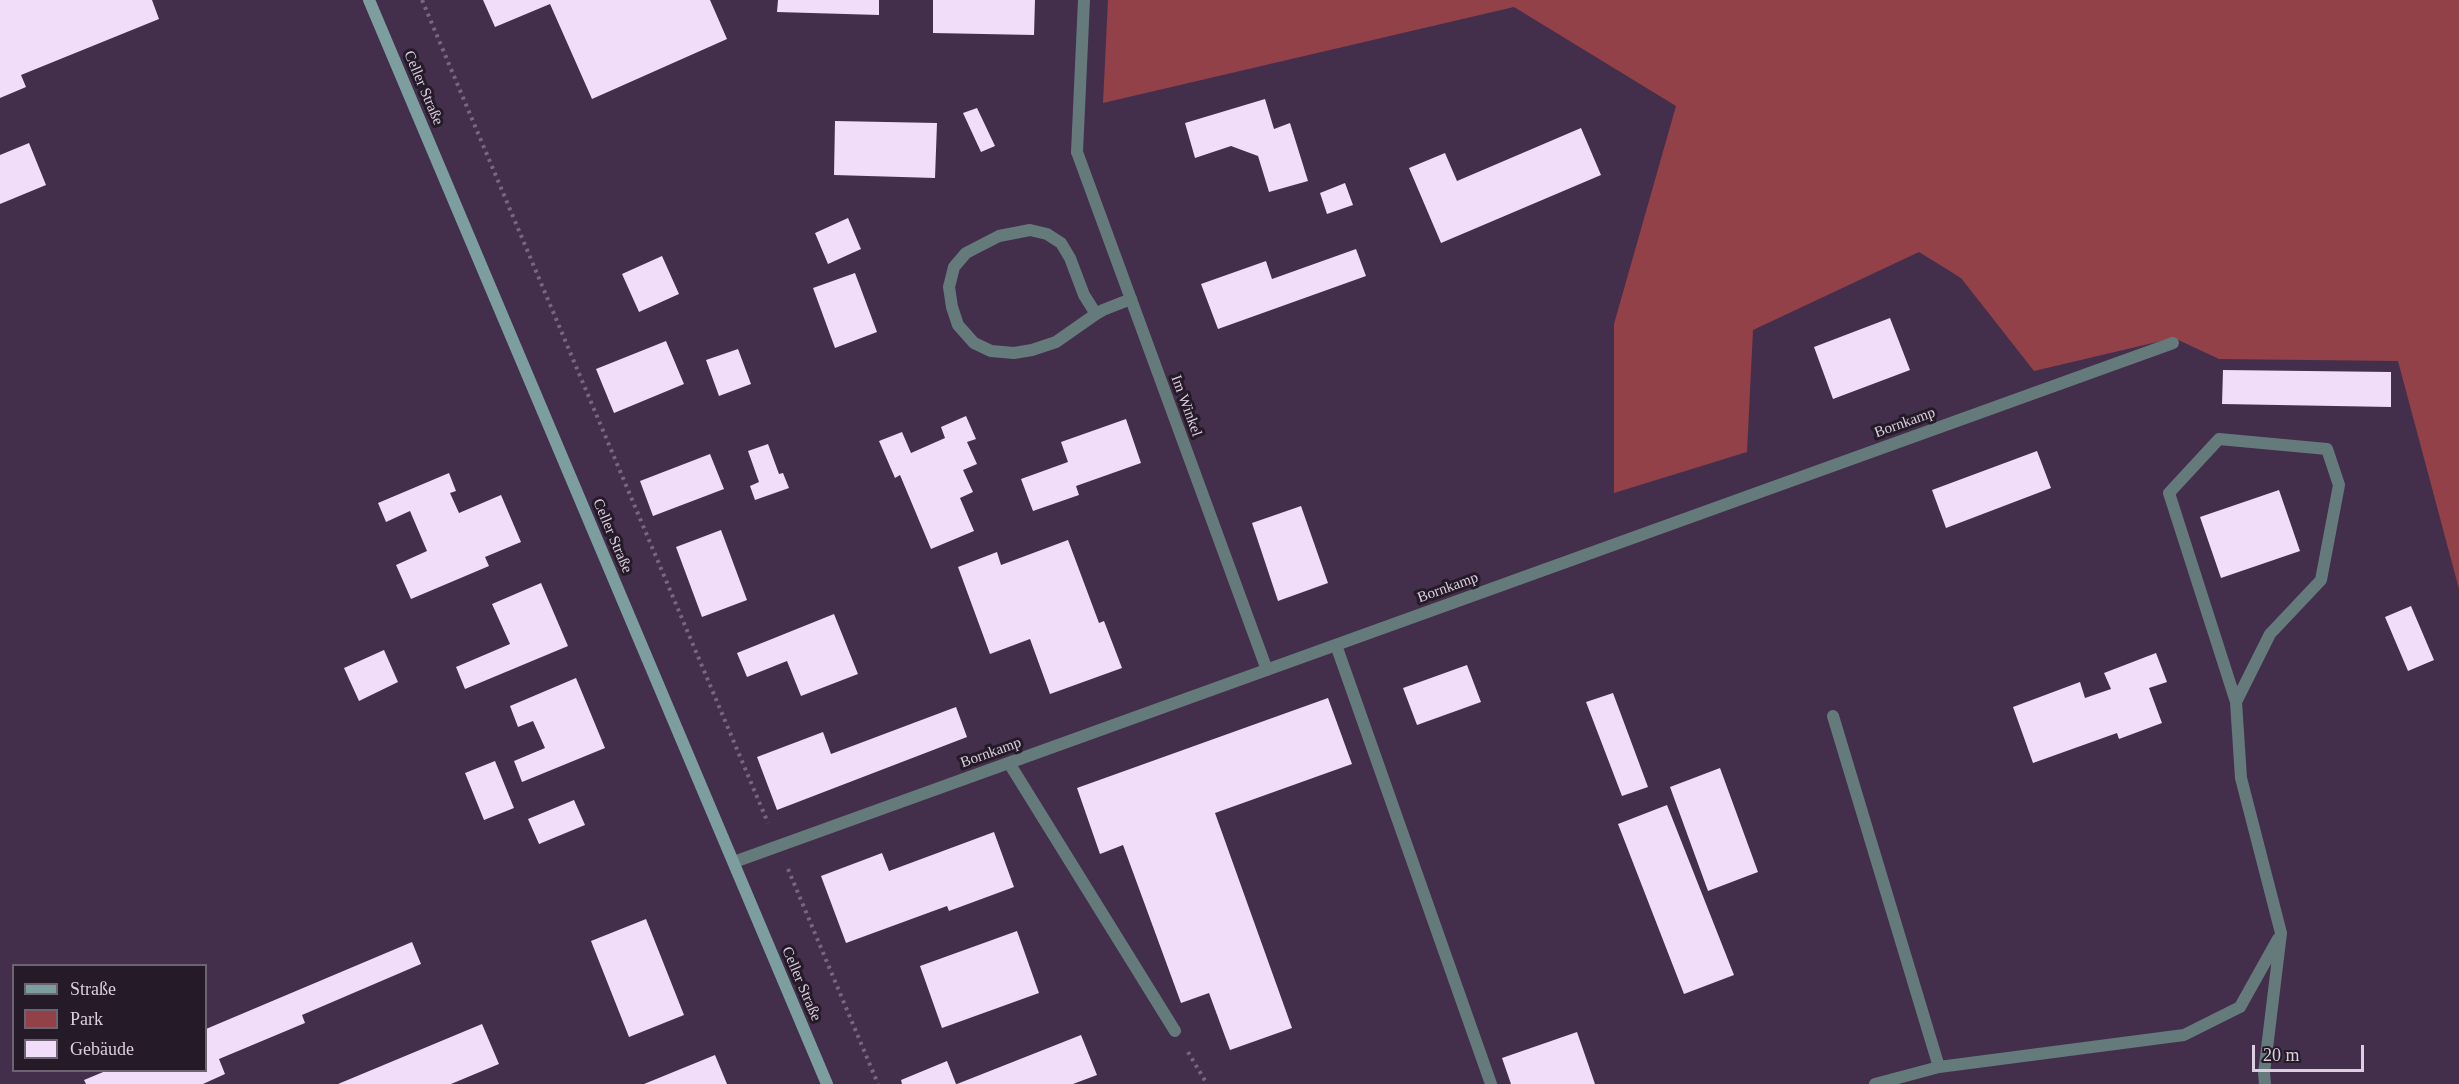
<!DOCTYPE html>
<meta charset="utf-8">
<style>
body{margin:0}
#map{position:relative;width:2459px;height:1084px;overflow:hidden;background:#432f4b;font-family:"Times New Roman",serif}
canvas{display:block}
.legend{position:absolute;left:12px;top:964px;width:195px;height:108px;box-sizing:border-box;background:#251b28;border:2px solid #6e6372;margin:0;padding:8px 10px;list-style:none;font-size:18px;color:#dccfe1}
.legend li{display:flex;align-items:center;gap:12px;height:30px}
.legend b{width:30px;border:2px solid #6e6372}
.scale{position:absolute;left:2252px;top:1045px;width:112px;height:27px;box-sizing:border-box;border:3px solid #dccfe1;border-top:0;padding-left:8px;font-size:18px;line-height:21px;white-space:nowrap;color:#dccfe1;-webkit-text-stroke:4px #251b28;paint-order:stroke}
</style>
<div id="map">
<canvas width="2459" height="1084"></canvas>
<ul class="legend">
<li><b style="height:8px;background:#7d9e9e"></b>Straße</li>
<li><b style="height:16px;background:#924149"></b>Park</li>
<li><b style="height:16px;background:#f1dcfa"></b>Gebäude</li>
</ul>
<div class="scale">20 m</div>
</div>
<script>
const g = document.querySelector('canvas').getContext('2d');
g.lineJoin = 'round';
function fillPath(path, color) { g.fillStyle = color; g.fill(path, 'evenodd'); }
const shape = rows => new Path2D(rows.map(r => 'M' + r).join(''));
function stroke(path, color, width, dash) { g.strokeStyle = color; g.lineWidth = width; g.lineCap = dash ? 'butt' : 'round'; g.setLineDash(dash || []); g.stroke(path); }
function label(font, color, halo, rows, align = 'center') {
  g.font = font + ' "Times New Roman",serif'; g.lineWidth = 6; g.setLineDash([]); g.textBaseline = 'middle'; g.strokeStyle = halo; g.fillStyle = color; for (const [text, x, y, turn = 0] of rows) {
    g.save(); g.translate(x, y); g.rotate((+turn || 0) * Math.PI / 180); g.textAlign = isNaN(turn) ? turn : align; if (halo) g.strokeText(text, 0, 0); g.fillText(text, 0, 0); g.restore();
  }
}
const green = shape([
 [1108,0,2459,0,2459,589,2398,361,2219,359,2174,338,2034,371,1961,278,1919,252,1753,330,1747,452,1614,493,1614,324,1676,106,1514,7,1103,103]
]);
const building = shape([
 [0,0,152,0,159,19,21,75,26,87,0,98],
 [483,0,710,0,727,39,592,99,550,4,495,27],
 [778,0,879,0,879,15,777,12],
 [933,0,1035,0,1034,35,933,33],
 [1265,99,1274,129,1290,123,1308,181,1269,192,1258,156,1231,146,1195,158,1185,123],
 [977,108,995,146,981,152,963,113],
 [835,121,937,123,935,178,834,175],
 [1581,128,1601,175,1441,243,1409,168,1445,153,1457,181],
 [29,143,46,185,0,204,0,155],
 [1345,183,1353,205,1327,214,1320,193],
 [848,218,861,249,828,264,815,233],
 [1356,249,1366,276,1218,329,1201,284,1266,261,1272,279],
 [662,256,679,294,639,312,622,274],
 [855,273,877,332,835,348,813,288],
 [1890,318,1910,370,1833,399,1814,347],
 [666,341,684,384,614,413,596,369],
 [738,349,751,384,719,396,706,360],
 [2223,370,2391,372,2391,407,2222,404],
 [966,416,976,439,967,442,977,464,963,470,973,492,960,498,974,531,931,549,900,475,895,478,879,441,902,432,911,453,945,438,941,427],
 [1126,419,1141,463,1076,486,1079,495,1033,511,1021,479,1068,462,1061,442],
 [768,444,779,474,783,473,789,488,755,500,750,486,759,482,748,451],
 [2037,451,2051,488,1946,528,1932,490],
 [710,454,724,489,653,516,640,481],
 [449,473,456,491,450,493,459,513,501,495,521,542,485,557,489,566,411,599,396,565,427,551,410,511,386,522,378,503],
 [2279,490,2300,551,2221,578,2200,517],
 [1301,506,1328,583,1278,601,1252,523],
 [721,530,747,600,702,617,676,547],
 [1068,540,1099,623,1104,621,1122,668,1050,694,1030,639,990,654,958,567,997,552,1001,565],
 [541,583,568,646,465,689,456,667,510,644,492,604],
 [2411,606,2434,660,2408,671,2385,617],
 [834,614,858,674,801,696,787,661,747,677,737,653],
 [384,650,398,682,359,701,344,668],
 [2156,653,2167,682,2149,688,2162,723,2119,739,2117,733,2033,763,2013,707,2080,682,2085,698,2111,689,2104,673],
 [1467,665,1481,702,1417,725,1403,688],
 [576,678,605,748,522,782,514,761,545,748,533,721,518,727,510,706],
 [1613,693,1648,787,1622,796,1586,702],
 [1328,698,1352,764,1215,813,1292,1028,1230,1050,1209,993,1181,1003,1123,845,1100,854,1077,788],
 [956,707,967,737,777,810,757,757,823,732,831,754],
 [495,761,514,808,484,820,465,773],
 [1720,768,1758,872,1708,891,1670,787],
 [574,800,585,825,539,844,528,819],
 [1667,805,1734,975,1684,994,1618,824],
 [994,832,1014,887,949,911,947,906,846,943,821,876,882,853,889,871],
 [646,919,684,1015,629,1037,591,941],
 [1017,931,1039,993,942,1028,920,966],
 [412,942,421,964,302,1015,305,1023,219,1059,225,1074,203,1084,86,1084,84,1080,108,1070,206,1070,206,1029],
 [482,1024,499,1064,451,1084,338,1084],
 [1577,1032,1595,1084,1511,1084,1502,1058],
 [1081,1035,1097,1075,1073,1084,957,1084],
 [715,1055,727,1084,644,1084],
 [947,1061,956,1084,902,1084,901,1080]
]);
const path = shape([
 [422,0,768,823],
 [788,869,878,1084],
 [1188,1052,1207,1084]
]);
const lane = shape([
 [1077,152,1084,0],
 [1096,314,1084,295,1070,258,1061,243,1047,234,1030,230,999,236,966,253,954,267,949,287,952,307,958,325,974,343,991,351,1014,353,1032,350,1056,342,1096,314,1103,310,1131,299],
 [1336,645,1491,1084],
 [2236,702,2270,634,2321,580,2339,485,2327,449,2219,439,2169,493,2236,702,2241,778,2281,933,2264,1073,2265,1084],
 [1833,716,1939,1067],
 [1009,763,1175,1031],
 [1875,1084,1939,1067,2184,1035,2240,1007,2278,939]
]);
const street = shape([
 [1077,152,1267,670],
 [734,862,2173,343]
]);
const secondary = shape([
 [369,0,827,1084]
]);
const streetNames = [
 ["Celler Straße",423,88,67],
 ["Im Winkel",1186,406,70],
 ["Bornkamp",1905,423,-20],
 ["Celler Straße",612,536,67],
 ["Bornkamp",1448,588,-20],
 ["Bornkamp",991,753,-20],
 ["Celler Straße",801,984,67]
];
fillPath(green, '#924149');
fillPath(building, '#f1dcfa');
stroke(path, '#78667f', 4, [3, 4.5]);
stroke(lane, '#657a7a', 12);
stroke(street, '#657a7a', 12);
stroke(secondary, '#7d9e9e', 12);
label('15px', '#dccfe1', '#251b28', streetNames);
</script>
